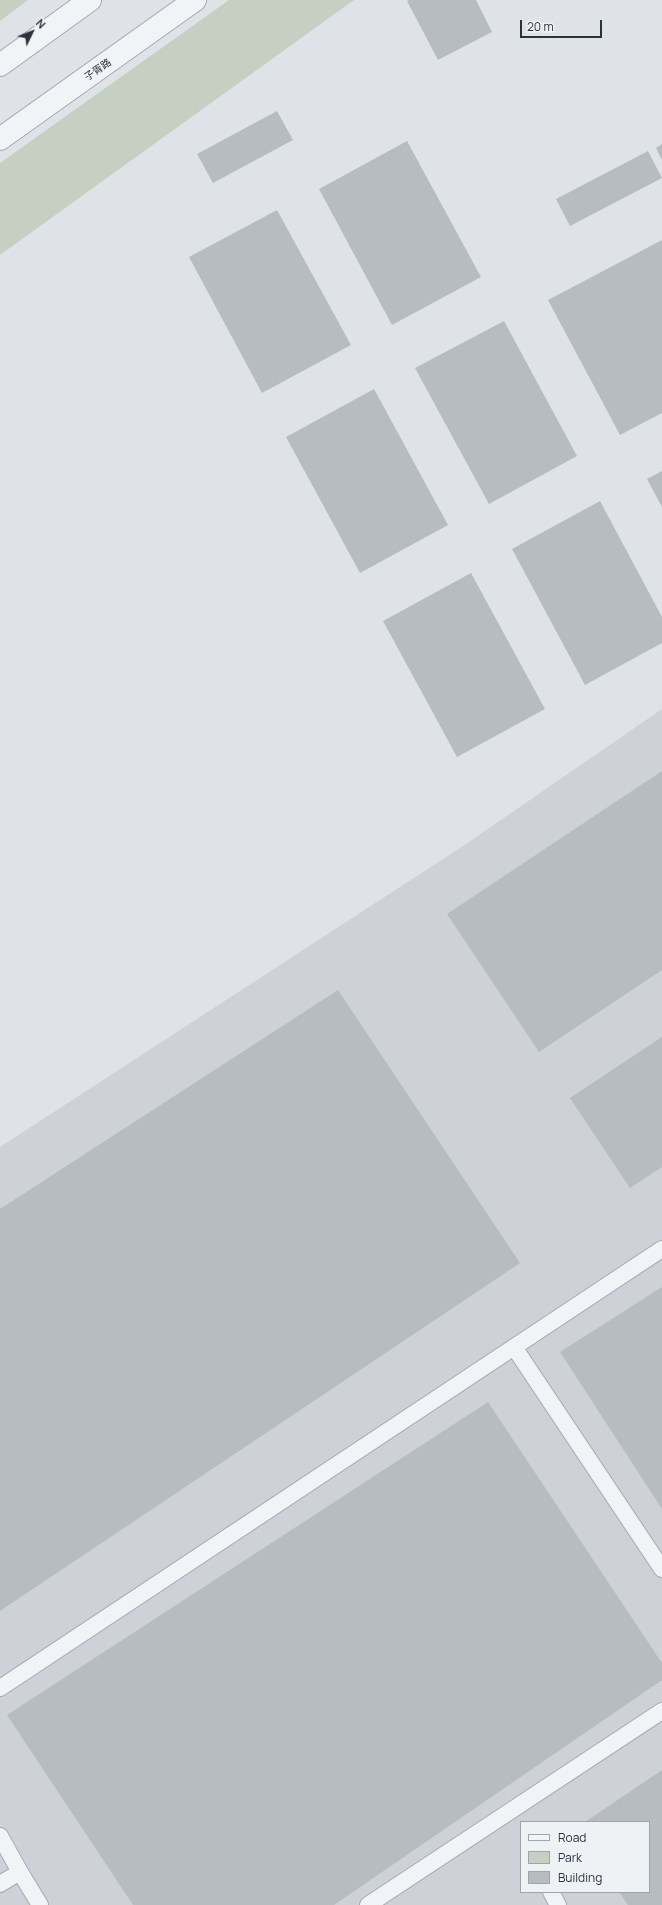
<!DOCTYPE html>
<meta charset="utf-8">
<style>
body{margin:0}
#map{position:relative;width:662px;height:1905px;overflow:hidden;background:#dfe3e7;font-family:Manrope,sans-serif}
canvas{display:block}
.legend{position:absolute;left:520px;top:1821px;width:130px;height:72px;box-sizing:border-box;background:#eff2f5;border:1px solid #a0a5ab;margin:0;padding:5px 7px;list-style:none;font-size:12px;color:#2a323c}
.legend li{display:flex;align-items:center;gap:8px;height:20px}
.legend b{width:20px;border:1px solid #a0a5ab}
.north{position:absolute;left:12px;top:12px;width:40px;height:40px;-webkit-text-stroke:3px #eff2f5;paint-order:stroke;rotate:47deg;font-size:11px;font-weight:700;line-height:16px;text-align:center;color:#2a323c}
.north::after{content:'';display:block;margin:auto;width:14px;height:18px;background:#2a323c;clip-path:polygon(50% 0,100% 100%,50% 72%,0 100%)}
.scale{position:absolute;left:520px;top:20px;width:82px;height:18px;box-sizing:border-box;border:2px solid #2a323c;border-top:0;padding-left:5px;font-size:12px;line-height:14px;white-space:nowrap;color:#2a323c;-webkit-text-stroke:3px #eff2f5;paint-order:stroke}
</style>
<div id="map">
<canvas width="662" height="1905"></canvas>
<ul class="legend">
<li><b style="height:5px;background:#f2f3f6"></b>Road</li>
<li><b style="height:11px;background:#c6d0c2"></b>Park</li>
<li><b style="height:11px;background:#b7bcc3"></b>Building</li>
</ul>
<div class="north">N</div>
<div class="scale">20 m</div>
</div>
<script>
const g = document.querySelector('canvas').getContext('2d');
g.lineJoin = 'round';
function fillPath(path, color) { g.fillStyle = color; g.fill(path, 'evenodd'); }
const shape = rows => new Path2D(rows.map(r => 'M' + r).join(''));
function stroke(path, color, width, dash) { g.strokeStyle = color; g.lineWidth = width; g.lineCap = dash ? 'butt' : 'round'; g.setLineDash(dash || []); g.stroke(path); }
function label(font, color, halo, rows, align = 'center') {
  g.font = font + ' Manrope,"Noto Sans SC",sans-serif'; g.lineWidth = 3.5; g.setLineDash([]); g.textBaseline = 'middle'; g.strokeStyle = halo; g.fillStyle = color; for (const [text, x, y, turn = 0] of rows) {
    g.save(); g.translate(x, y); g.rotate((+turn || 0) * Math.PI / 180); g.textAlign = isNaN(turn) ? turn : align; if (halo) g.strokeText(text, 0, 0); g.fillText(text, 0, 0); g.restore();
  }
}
const built = shape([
 [662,709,662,1905,0,1905,0,1147,463,846],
 [521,1822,649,1822,649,1892,521,1892]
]);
const green = shape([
 [0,0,28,0,0,21],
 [229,0,354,0,0,255,0,163]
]);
const building = shape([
 [409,0,476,0,492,32,438,60,407,1],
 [277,111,293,140,213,183,197,154],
 [407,141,481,277,392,325,319,189],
 [662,144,662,160,656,148],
 [648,151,662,178,570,226,556,199],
 [277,210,351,345,262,393,189,257],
 [662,240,662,413,620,435,548,300],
 [504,321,577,456,489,504,415,368],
 [374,389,448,525,360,573,286,437],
 [662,471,662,507,647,479],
 [600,501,662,617,662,643,585,685,512,549],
 [471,573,545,709,457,757,383,621],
 [662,771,662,970,539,1052,447,914],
 [338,990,520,1263,0,1611,0,1209],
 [662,1037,662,1167,630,1188,570,1098],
 [662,1287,662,1509,560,1352],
 [488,1402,662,1663,662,1680,334,1905,133,1905,7,1715],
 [662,1770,662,1905,628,1905,619,1892,649,1892,649,1822,585,1822]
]);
const service = shape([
 [514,1347,662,1569],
 [0,1688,662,1249],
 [0,1836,20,1872],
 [0,1884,20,1872,40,1905],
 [551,1892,558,1905],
 [368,1905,662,1711]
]);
const tertiary = shape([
 [0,65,90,0],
 [0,139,195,0]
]);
const streetNames = [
 ["子胥路",98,70,-35]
];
fillPath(built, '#ced2d8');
fillPath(green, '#c6d0c2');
fillPath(building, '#b7bcc3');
stroke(service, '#a5aab0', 18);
stroke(tertiary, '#a5aab0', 24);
stroke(service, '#f2f3f6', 16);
stroke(tertiary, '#f2f3f6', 22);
label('10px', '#2a323c', '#eff2f5', streetNames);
</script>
